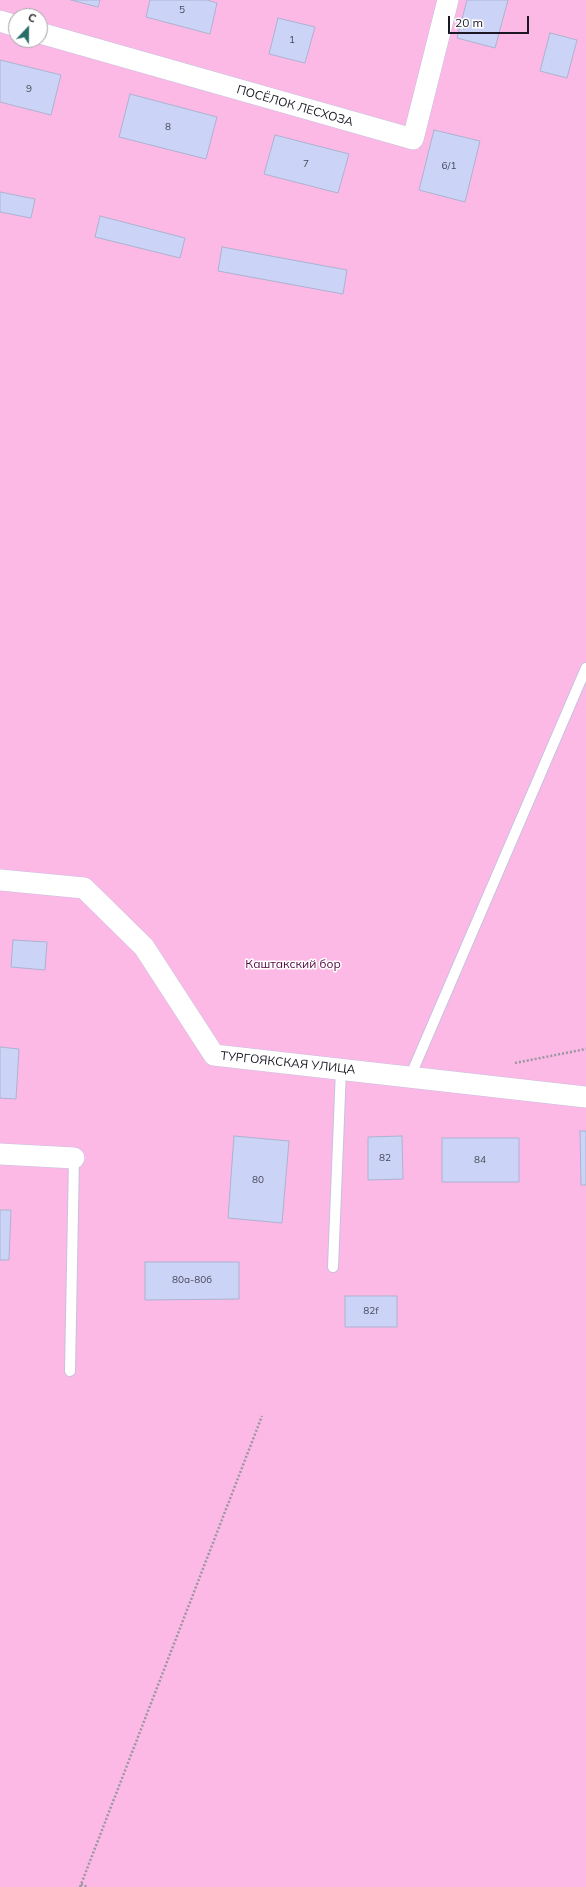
<!DOCTYPE html>
<meta charset="utf-8">
<style>
body{margin:0}
#map{position:relative;width:586px;height:1887px;overflow:hidden;background:#f7f5fc;font-family:Mulish,sans-serif}
canvas{display:block}
.north{position:absolute;left:8px;top:8px;width:40px;height:40px;box-sizing:border-box;background:#fff;border:1px solid #a4a3a7;border-radius:50%;rotate:22deg;font-size:11px;font-weight:700;line-height:16px;text-align:center;color:#1b1823}
.north::after{content:'';display:block;margin:auto;width:14px;height:18px;background:#266f69;clip-path:polygon(50% 0,100% 100%,50% 72%,0 100%)}
.scale{position:absolute;left:448px;top:16px;width:81px;height:18px;box-sizing:border-box;border:2px solid #1b1823;border-top:0;padding-left:5px;font-size:12px;line-height:14px;white-space:nowrap;color:#1b1823;-webkit-text-stroke:3px #fff;paint-order:stroke}
</style>
<div id="map">
<canvas width="586" height="1887"></canvas>
<div class="north">С</div>
<div class="scale">20 m</div>
</div>
<script>
const g = document.querySelector('canvas').getContext('2d');
g.lineJoin = 'round';
function fillPath(path, color) { g.fillStyle = color; g.fill(path, 'evenodd'); }
const shape = rows => new Path2D(rows.map(r => 'M' + r).join(''));
function stroke(path, color, width, dash) { g.strokeStyle = color; g.lineWidth = width; g.lineCap = dash ? 'butt' : 'round'; g.setLineDash(dash || []); g.stroke(path); }
function label(font, color, halo, rows, align = 'center') {
  g.font = font + ' Mulish,sans-serif'; g.lineWidth = 3; g.setLineDash([]); g.textBaseline = 'middle'; g.strokeStyle = halo; g.fillStyle = color; for (const [text, x, y, turn = 0] of rows) {
    g.save(); g.translate(x, y); g.rotate((+turn || 0) * Math.PI / 180); g.textAlign = isNaN(turn) ? turn : align; if (halo) g.strokeText(text, 0, 0); g.fillText(text, 0, 0); g.restore();
  }
}
const green = shape([
 [0,0,586,0,586,1887,0,1887],
 [16,16,40,16,40,40,16,40]
]);
const building = shape([
 [71,0,100,0,98,7,71,0],
 [150,0,207,0,217,3,210,34,146,17,150,0],
 [467,0,508,0,495,48,457,38,467,0],
 [278,18,315,27,305,63,269,54,278,18],
 [550,33,577,40,567,78,540,71,550,33],
 [0,60,61,75,51,115,0,102,0,60],
 [130,94,217,117,206,159,119,137,130,94],
 [434,130,480,141,465,202,419,190,434,130],
 [275,135,349,154,338,193,264,174,275,135],
 [0,192,35,199,31,218,0,212,0,192],
 [100,216,185,238,180,258,95,237,100,216],
 [222,247,347,270,343,294,218,271,222,247],
 [13,940,47,942,45,970,11,967,13,940],
 [0,1047,19,1049,16,1099,0,1098,0,1047],
 [580,1131,586,1131,586,1185,581,1185,580,1131],
 [234,1136,289,1141,282,1223,228,1218,234,1136],
 [402,1136,403,1179,368,1180,368,1137,402,1136],
 [442,1138,519,1138,519,1182,442,1182,442,1138],
 [0,1210,11,1210,9,1260,0,1260,0,1210],
 [145,1262,239,1262,239,1299,145,1300,145,1262],
 [345,1296,397,1296,397,1327,345,1327,345,1296]
]);
const path = shape([
 [515,1063,586,1049],
 [81,1884,87,1887],
 [80,1887,262,1416]
]);
const service = shape([
 [410,1077,586,668],
 [333,1267,341,1069],
 [70,1371,74,1158]
]);
const minor = shape([
 [0,21,16,26],
 [40,33,413,139,448,0],
 [0,880,84,888,144,947,214,1055,586,1097],
 [0,1154,74,1158]
]);
const numberNames = [
 ["5",182,10],
 ["1",292,40],
 ["9",29,89],
 ["8",168,127],
 ["7",306,164],
 ["6/1",449,166],
 ["82",385,1158],
 ["84",480,1160],
 ["80",258,1180],
 ["80а-80б",192,1280],
 ["82f",371,1311]
];
const streetNames = [
 ["ПОСЁЛОК ЛЕСХОЗА",295,106,16],
 ["ТУРГОЯКСКАЯ УЛИЦА",288,1063,6]
];
const parkNames = [
 ["Каштакский бор",293,964]
];
fillPath(green, '#fcb9e6');
fillPath(building, '#cbd4f7');
stroke(building, '#acb3d1', 1);
stroke(service, '#c7c0df', 12);
stroke(minor, '#c7c0df', 22);
stroke(path, '#99979f', 2.5, [2, 2]);
stroke(service, '#fff', 10);
stroke(minor, '#fff', 21);
label('10px', '#474758', null, numberNames);
label('12px', '#1b1823', '#fff', streetNames);
label('12px', '#520741', '#fff', parkNames);
</script>
